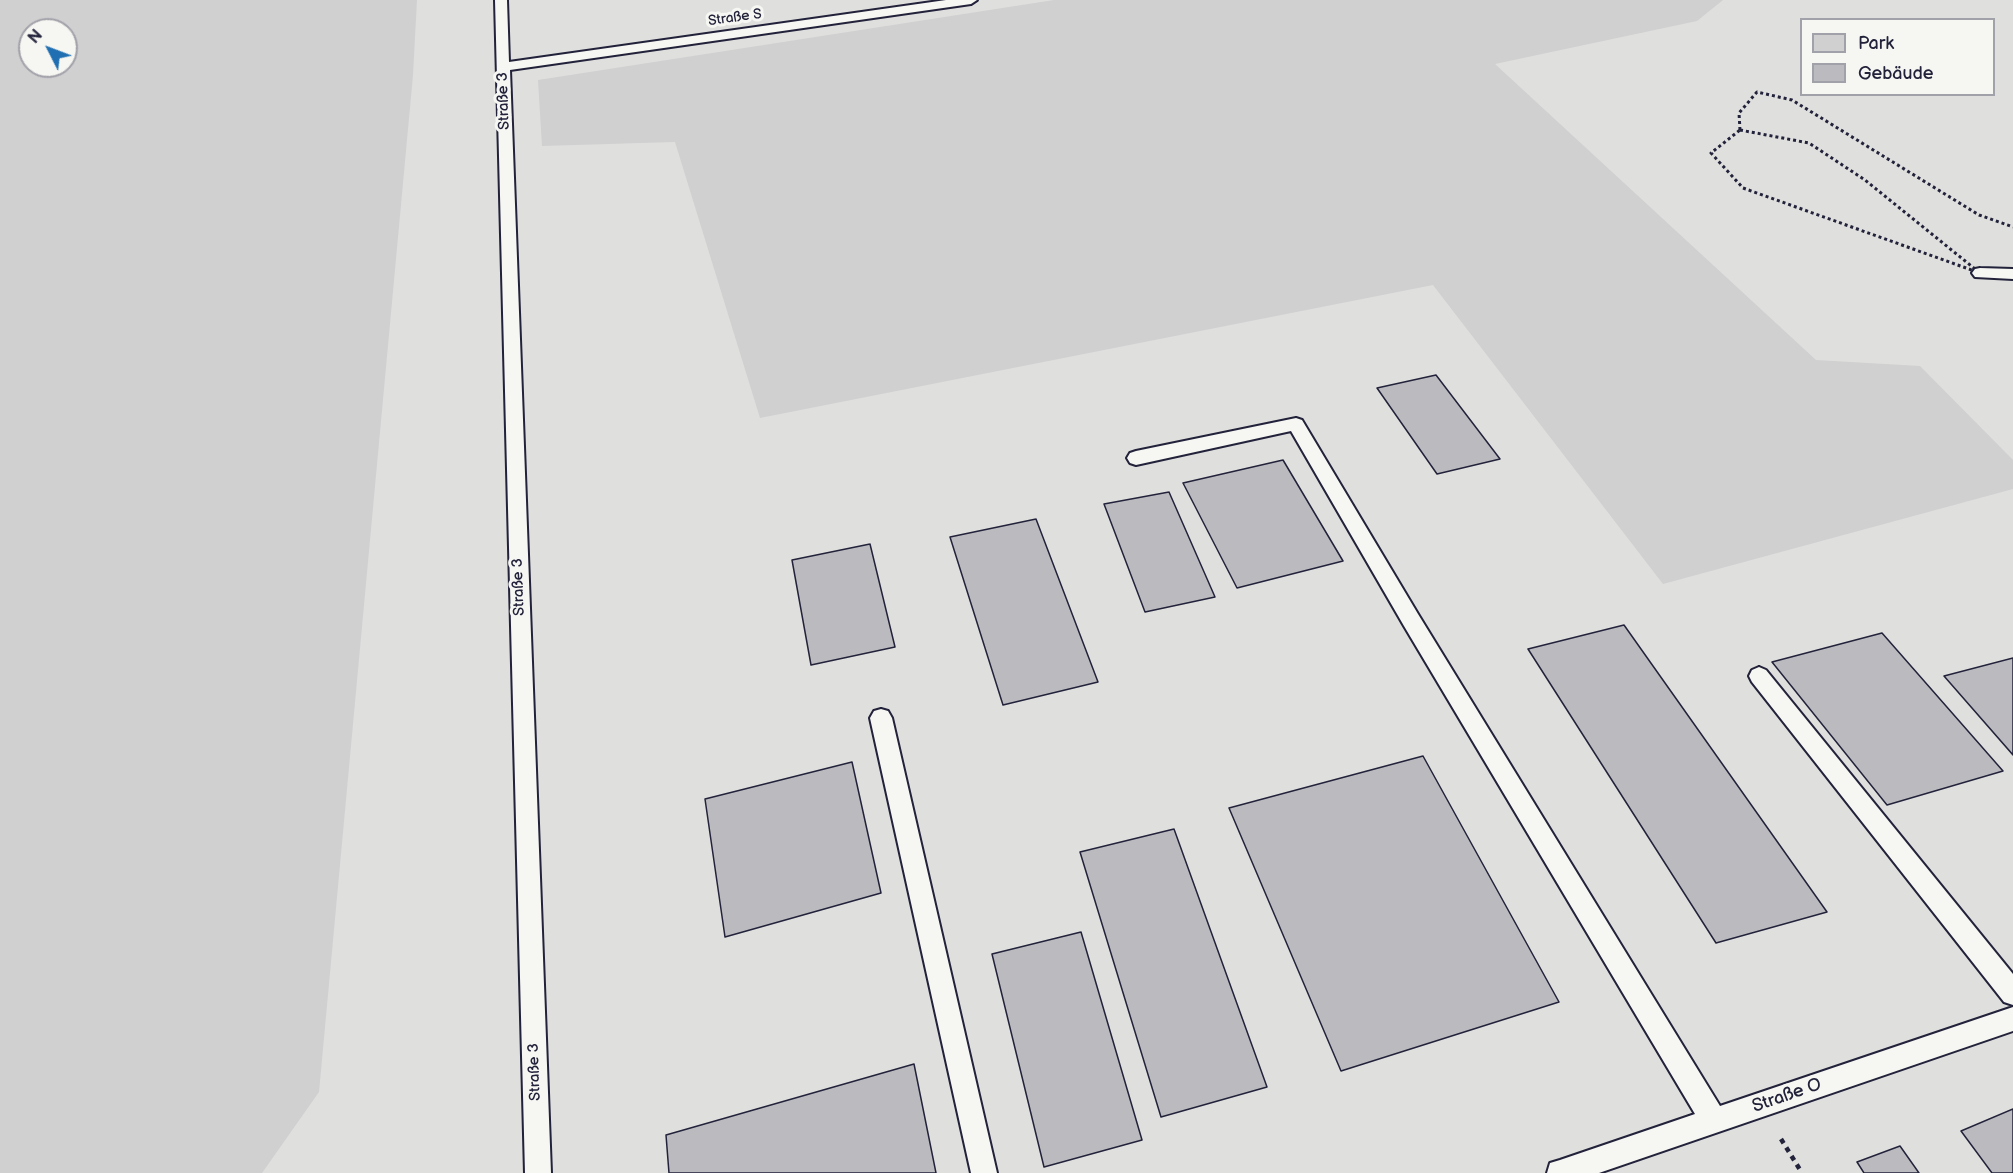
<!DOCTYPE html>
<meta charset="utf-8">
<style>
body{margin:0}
#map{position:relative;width:2013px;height:1173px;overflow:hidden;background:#eeeeeb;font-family:"Balsamiq Sans",sans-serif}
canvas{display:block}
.legend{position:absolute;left:1800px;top:18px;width:195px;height:78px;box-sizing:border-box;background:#f6f6f2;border:2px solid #a1a1a9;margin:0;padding:8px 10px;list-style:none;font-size:18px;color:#22223b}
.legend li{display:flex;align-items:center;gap:12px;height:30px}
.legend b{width:30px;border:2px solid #a1a1a9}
.north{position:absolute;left:18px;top:18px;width:60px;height:60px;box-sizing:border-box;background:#f6f6f2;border:2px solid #a1a1a9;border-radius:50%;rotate:312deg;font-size:16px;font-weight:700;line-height:24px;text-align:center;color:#22223b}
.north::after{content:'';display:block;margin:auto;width:21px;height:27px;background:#1f6fb2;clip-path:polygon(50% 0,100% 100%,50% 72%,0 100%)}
</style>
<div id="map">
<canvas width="2013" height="1173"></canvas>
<ul class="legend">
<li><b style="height:16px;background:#d0d0d1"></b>Park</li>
<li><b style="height:16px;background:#bbbbbf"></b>Gebäude</li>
</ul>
<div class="north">N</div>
</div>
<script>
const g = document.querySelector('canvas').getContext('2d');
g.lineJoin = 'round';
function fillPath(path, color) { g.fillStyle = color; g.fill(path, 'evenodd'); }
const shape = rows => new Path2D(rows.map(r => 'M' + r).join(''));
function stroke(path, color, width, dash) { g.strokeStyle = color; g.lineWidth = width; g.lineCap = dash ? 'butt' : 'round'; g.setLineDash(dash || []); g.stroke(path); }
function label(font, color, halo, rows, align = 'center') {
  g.font = font + ' "Balsamiq Sans",sans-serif'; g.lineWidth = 6; g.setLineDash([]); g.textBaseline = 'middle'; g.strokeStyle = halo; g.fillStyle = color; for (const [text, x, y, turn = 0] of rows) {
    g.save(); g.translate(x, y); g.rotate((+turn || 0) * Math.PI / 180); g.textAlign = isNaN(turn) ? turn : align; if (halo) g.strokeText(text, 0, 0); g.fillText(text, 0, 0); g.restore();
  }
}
const built = shape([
 [0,0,2013,0,2013,1173,0,1173],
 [1802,20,1994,20,1994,94,1802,94],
 [30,30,66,30,66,66,30,66]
]);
const green = shape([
 [0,0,417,0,413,75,319,1092,262,1173,0,1173],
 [30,30,66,30,66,66,30,66],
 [1054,0,1723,0,1697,21,1495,64,1816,360,1920,366,2013,460,2013,489,1663,584,1433,285,760,418,675,142,542,146,538,80]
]);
const building = shape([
 [1436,375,1500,459,1437,474,1377,388,1436,375],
 [1283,460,1343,561,1237,588,1183,483,1283,460],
 [1169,492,1215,597,1145,612,1104,504,1169,492],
 [1036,519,1098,682,1003,705,950,537,1036,519],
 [870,544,895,647,811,665,792,560,870,544],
 [1624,625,1827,912,1716,943,1528,649,1624,625],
 [1882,633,2003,771,1887,805,1772,662,1882,633],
 [2013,658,2013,755,1944,676,2013,658],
 [1423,756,1559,1002,1341,1071,1229,808,1423,756],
 [852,762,881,893,725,937,705,799,852,762],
 [1174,829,1267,1087,1161,1117,1080,852,1174,829],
 [1081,932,1142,1140,1044,1167,992,954,1081,932],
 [914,1064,936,1173,669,1173,666,1135,914,1064],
 [2013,1109,2013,1173,1992,1173,1961,1131,2013,1109],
 [1900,1146,1919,1173,1864,1173,1857,1162,1900,1146]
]);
const pathFar1 = shape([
 [1740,130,1809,143,1865,180,1980,273,1743,188,1711,153,1740,130],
 [1740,130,1739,113,1757,92,1792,100,1979,215,2013,227]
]);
const path = shape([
 [1781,1139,1802,1173]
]);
const lane = shape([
 [495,0,507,0,509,62,946,0,977,0,971,4,510,70,551,1173,525,1173,495,0],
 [1980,268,2013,269,2013,279,1975,277,1972,273,1975,269,1980,268],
 [1296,418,1302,420,1418,614,1720,1106,2013,1007,2013,1031,1599,1173,1547,1173,1550,1163,1560,1160,1695,1114,1404,626,1291,431,1136,465,1130,463,1127,458,1130,453,1136,451,1296,418],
 [1759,667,1766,670,2013,974,2013,1005,2004,1002,1752,682,1749,676,1752,670,1759,667],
 [881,709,888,711,892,718,997,1173,971,1173,870,718,874,711,881,709]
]);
const farStreetnames = [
 ["Straße S",735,18,-8]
];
const streetNames = [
 ["Straße 3",504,101,-92],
 ["Straße 3",519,587,-92],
 ["Straße 3",535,1072,-92]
];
const nearStreetnames = [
 ["Straße O",1787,1096,-19]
];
fillPath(built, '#dfdfde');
fillPath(green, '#d0d0d1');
fillPath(building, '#bbbbbf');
stroke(building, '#22223b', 1.5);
stroke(lane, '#22223b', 4);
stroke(pathFar1, '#22223b', 3, [3, 3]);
stroke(path, '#22223b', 4.5, [5, 5]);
fillPath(lane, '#f6f6f2');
label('14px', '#22223b', '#f6f6f2', farStreetnames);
label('15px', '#22223b', '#f6f6f2', streetNames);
label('18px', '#22223b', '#f6f6f2', nearStreetnames);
</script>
